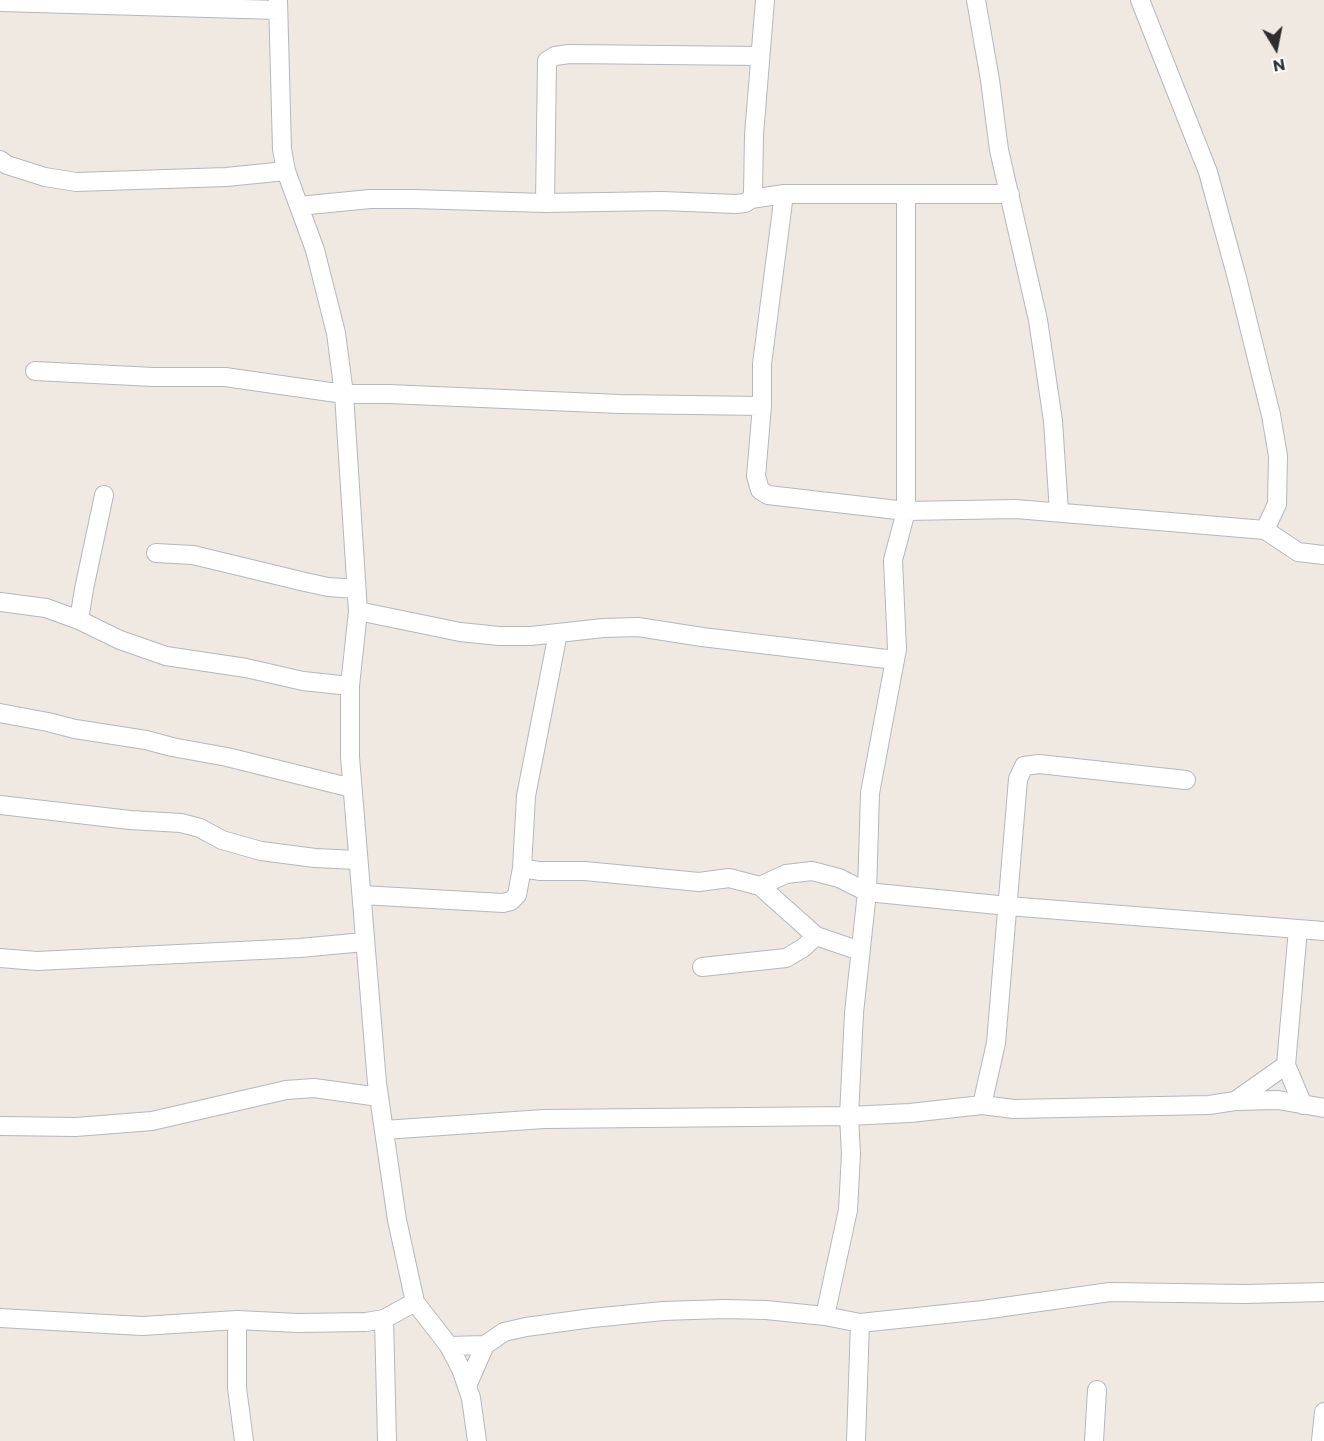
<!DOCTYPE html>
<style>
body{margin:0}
#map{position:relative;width:1324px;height:1441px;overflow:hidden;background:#efe9e1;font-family:Commissioner,sans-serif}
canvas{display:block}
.north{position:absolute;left:1246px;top:18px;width:60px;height:60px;-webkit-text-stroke:4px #fff;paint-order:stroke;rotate:170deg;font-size:16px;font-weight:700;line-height:24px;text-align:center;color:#2e2e2e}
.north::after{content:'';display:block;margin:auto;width:21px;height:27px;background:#2e2e2e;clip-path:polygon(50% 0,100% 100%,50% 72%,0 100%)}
</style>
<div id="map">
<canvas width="1324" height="1441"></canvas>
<div class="north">N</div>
</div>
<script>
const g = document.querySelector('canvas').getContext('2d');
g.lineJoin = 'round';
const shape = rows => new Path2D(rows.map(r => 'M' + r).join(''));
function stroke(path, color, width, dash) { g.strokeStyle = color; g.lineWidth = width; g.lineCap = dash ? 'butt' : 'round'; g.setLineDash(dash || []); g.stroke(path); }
const minor = shape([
 [278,0,282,149,286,171,315,250,336,333,344,394,358,611,350,686,350,757,377,1083,397,1220,415,1302,449,1346,461,1369,471,1398,477,1441],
 [976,0,990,80,999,150,1038,320,1053,421,1059,512],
 [1140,0,1208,172,1237,278,1271,415,1278,456,1277,504,1265,530],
 [0,2,277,10],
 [0,160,7,165,45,177,76,182,226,177,286,171],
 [751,199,753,193,754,135,765,0],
 [545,203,547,61,555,56,569,54,759,56],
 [299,206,370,199,413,199,545,203,662,201,736,204,745,203,751,199,784,194,1010,194],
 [35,371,153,377,225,377,344,394,389,394,620,404,762,406,762,364,784,194],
 [762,406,756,476,760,490,768,495,906,511,1016,509,1265,530,1298,552,1324,555],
 [156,553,193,555,305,582,328,587,356,589],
 [0,602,46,608,79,620,120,640,166,656,246,668,303,681,350,686],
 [358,611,460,632,499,636,531,636,603,628,638,627,702,637,895,660],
 [79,620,84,589,104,495],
 [0,713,48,722,75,729,146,740,172,747,227,757,352,788],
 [0,805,130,820,181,823,200,828,222,840,261,851,315,858,358,860],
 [522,868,526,796,558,633],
 [760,886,786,874,812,871,839,878,867,892,1008,906,1324,931],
 [362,895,503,903,511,901,517,895,522,868,539,871,585,871,699,882,729,878,760,886,816,936,860,951],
 [1298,929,1286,1065,1303,1105],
 [0,958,37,961,300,948,364,942],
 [702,967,786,958,803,948,816,936],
 [1235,1101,1286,1065],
 [982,1105,996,1043,1018,779,1024,766,1039,764,1186,780],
 [0,1126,76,1127,152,1121,286,1090,314,1088,379,1097],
 [384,1130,544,1119,849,1116,910,1113,982,1105,1014,1109,1209,1105,1235,1101,1278,1100,1324,1108],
 [825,1316,848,1210,851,1154,849,1116,854,1013,867,892,870,793,897,649,893,560,906,511,906,194],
 [0,1318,142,1326,237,1320,298,1323,366,1322,384,1319,415,1302],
 [384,1319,387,1441],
 [237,1320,237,1388,244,1441],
 [449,1346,485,1345],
 [467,1386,485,1345,504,1332,526,1327,592,1318,663,1311,724,1309,766,1310,825,1316,860,1323,983,1310,1110,1292,1245,1294,1324,1292],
 [856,1441,860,1323],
 [1094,1441,1097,1390],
 [1321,1441,1324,1412]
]);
stroke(minor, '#b4b7c1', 20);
stroke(minor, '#fff', 18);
</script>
